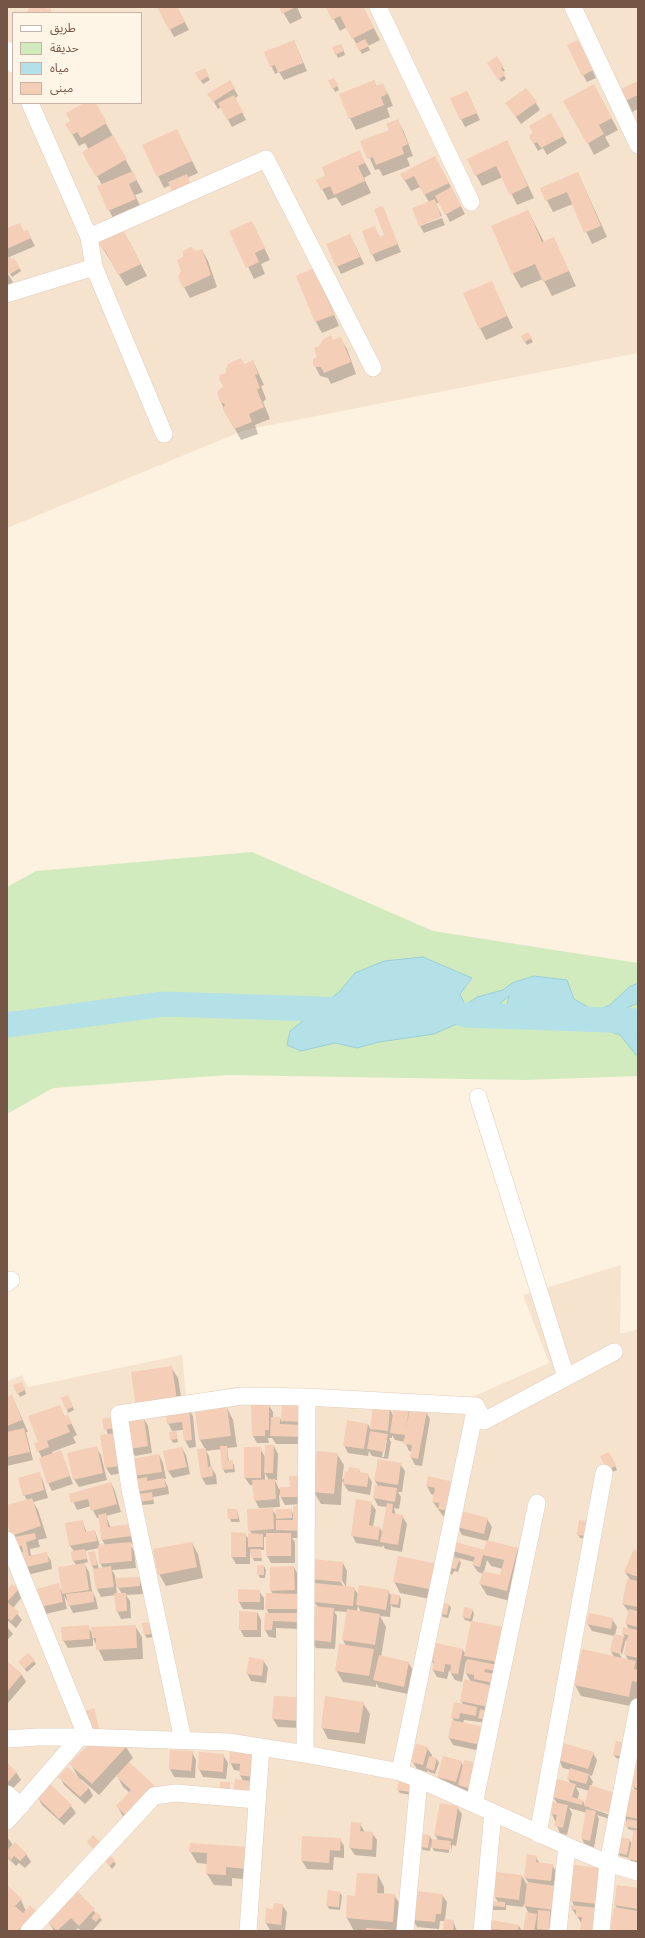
<!DOCTYPE html>
<meta charset="utf-8">
<style>
body{margin:0}
#map{position:relative;width:645px;height:1938px;overflow:hidden;background:#fdf1e0;font-family:"Alegreya Sans","Noto Sans Arabic",sans-serif}
canvas{display:block}
.frame{position:absolute;inset:0;border:8px solid #755646;pointer-events:none}
.legend{position:absolute;left:12px;top:12px;width:130px;height:92px;box-sizing:border-box;background:#fff5e7;border:1px solid #c8b5a7;margin:0;padding:5px 7px;list-style:none;font-size:12px;color:#755646}
.legend li{display:flex;align-items:center;gap:8px;height:20px}
.legend b{width:20px;border:1px solid #c8b5a7}
</style>
<div id="map">
<canvas width="645" height="1938"></canvas>
<div class="frame"></div>
<ul class="legend">
<li><b style="height:5px;background:#fff"></b>طريق</li>
<li><b style="height:11px;background:#d1ebbe"></b>حديقة</li>
<li><b style="height:11px;background:#b4e0e7"></b>مياه</li>
<li><b style="height:11px;background:#f4ceb6"></b>مبنى</li>
</ul>
</div>
<script>
const g = document.querySelector('canvas').getContext('2d');
g.lineJoin = 'round';
function fillPath(path, color) { g.fillStyle = color; g.fill(path, 'evenodd'); }
const shape = rows => new Path2D(rows.map(r => 'M' + r).join(''));
function stroke(path, color, width, dash) { g.strokeStyle = color; g.lineWidth = width; g.lineCap = dash ? 'butt' : 'round'; g.setLineDash(dash || []); g.stroke(path); }
const residential = shape([
 [7,7,638,7,638,353,245,430,7,528],
 [13,13,141,13,141,103,13,103],
 [621,1265,620,1334,638,1329,638,1931,7,1931,7,1381,22,1375,28,1387,182,1355,186,1396,236,1387,470,1398,549,1363,523,1295]
]);
const green = shape([
 [252,852,433,931,638,963,638,1076,525,1080,228,1075,53,1088,7,1114,7,887,36,871]
]);
const water = shape([
 [423,957,472,978,460,994,465,1005,477,997,503,990,512,983,534,976,567,980,574,999,595,1011,610,1005,629,987,638,983,638,1003,625,1009,629,1017,638,1019,638,1055,636,1055,620,1035,589,1024,563,1012,543,1014,525,1023,508,1019,507,1005,509,996,497,1006,499,1017,468,1019,434,1034,379,1042,357,1048,335,1043,301,1051,287,1045,290,1031,340,991,355,973,384,961,423,957]
]);
const shadow = shape([
 [158,7,177,7,189,30,174,37],
 [280,7,297,7,302,18,290,24],
 [327,7,363,7,380,40,368,46,370,50,362,54,347,27,340,31],
 [294,41,307,71,284,80,279,72,275,74,265,53],
 [578,41,596,78,587,82,583,75],
 [343,48,345,55,338,58,336,54],
 [497,58,505,71,502,72,506,79,501,82,489,63],
 [204,69,210,80,203,84,196,73],
 [230,81,238,96,235,98,246,120,232,127,221,107,218,109,209,94],
 [374,81,377,87,382,84,389,96,393,106,387,108,390,117,356,130,350,118],
 [336,82,339,90,335,92,333,88],
 [638,82,638,109,626,115,620,103],
 [467,92,480,120,465,127,451,99],
 [600,97,618,130,605,137,610,146,594,155,588,143],
 [86,103,95,103,143,192,135,195,142,210,115,222,109,210,102,185,84,153,89,150,85,143,79,146,66,124,71,121],
 [506,103,536,103,540,110,521,124],
 [550,115,567,143,547,155,543,148,538,151,530,136],
 [398,121,404,132,413,156,407,158,410,166,383,176,379,169,375,170,362,141,390,131],
 [177,130,198,173,187,178,191,187,175,194,171,185,164,188,143,145],
 [507,141,534,198,517,205,503,177,482,186,476,175],
 [359,151,371,174,364,178,371,193,342,206,336,197,328,200,322,189,327,176],
 [441,168,465,214,450,222,440,202,436,204,442,216,419,225,429,202,420,187,411,191,401,174],
 [578,173,607,237,592,244,573,204,553,212,541,189],
 [382,207,401,252,376,262,372,254,374,227,380,238,385,236],
 [528,211,544,242,553,238,576,286,552,296,543,279,521,288,513,274],
 [442,218,445,225,424,233,420,226],
 [252,222,270,260,261,264,265,274,254,279,231,232],
 [7,229,24,232,27,231,35,246,7,258],
 [350,235,364,264,341,274,327,245],
 [129,241,147,276,126,286,99,242],
 [202,250,208,261,217,287,190,298,184,287,195,253],
 [14,260,21,271,12,277,7,269,7,262],
 [7,273,13,282,7,286],
 [297,276,320,281,339,326,322,333,316,322],
 [491,282,513,328,486,340,480,328],
 [528,333,533,342,527,345,522,337],
 [340,338,347,349,356,374,331,384,328,378,320,376,314,364,333,341],
 [253,361,264,385,261,386,266,399,263,402,270,419,255,425,258,434,241,440,224,409,218,394,219,390,224,388,227,374],
 [171,1367,178,1378,183,1409,188,1409,193,1416,196,1447,189,1448,185,1440,183,1430,172,1431,168,1423],
 [24,1387,26,1394,20,1397,18,1393],
 [12,1396,28,1432,26,1432,33,1460,7,1466,7,1398],
 [70,1400,74,1410,68,1413,67,1409],
 [268,1404,273,1412,273,1418,280,1418,282,1422,283,1406,303,1406,307,1444,276,1444,272,1438,268,1438,269,1443,257,1443,253,1436],
 [59,1406,65,1417,68,1416,77,1435,73,1437,76,1443,52,1452,53,1454,61,1452,73,1484,52,1491,48,1483,42,1458,35,1444,39,1443],
 [374,1407,390,1409,393,1415,408,1410,410,1413,426,1412,430,1419,422,1466,415,1465,411,1457,412,1452,409,1451,405,1442,395,1440,392,1435,392,1438,389,1438,391,1442,388,1459,372,1456,369,1451,368,1456,348,1453,344,1445,368,1424,371,1430],
 [385,1440,387,1440,384,1457,382,1457],
 [227,1408,233,1420,237,1447,227,1448,229,1462,232,1461,234,1465,235,1472,225,1473,223,1469,222,1449,206,1451,209,1456,211,1467,216,1475,217,1484,206,1485,202,1478,205,1449,200,1440],
 [111,1418,124,1473,111,1475,106,1468,101,1436,108,1435,103,1419],
 [144,1419,148,1426,152,1453,135,1456,131,1448],
 [176,1432,178,1442,173,1443,171,1439],
 [274,1446,278,1454,277,1480,275,1480,279,1489,291,1488,304,1504,285,1505,279,1494,280,1507,259,1508,255,1500,254,1485,250,1485,245,1478,260,1448,265,1457],
 [265,1472,267,1477,269,1480,265,1480],
 [96,1447,101,1455,107,1480,79,1487,74,1479],
 [182,1448,186,1455,190,1474,173,1478,168,1471],
 [337,1454,344,1465,342,1480,349,1473,359,1470,361,1474,368,1475,372,1482,370,1495,348,1491,342,1481,341,1505,321,1504,314,1492],
 [159,1455,163,1463,166,1479,164,1479,168,1487,169,1494,153,1497,154,1504,142,1505,134,1476],
 [611,1456,617,1470,610,1473],
 [378,1460,400,1464,405,1471,402,1492,398,1492,401,1497,399,1509,394,1508,396,1515,402,1516,407,1524,402,1552,385,1549,383,1545,382,1547,356,1543,352,1535,371,1503,376,1510,373,1527,380,1528,383,1533,387,1507,378,1506,374,1498,376,1486,378,1486,375,1481],
 [39,1473,43,1481,48,1498,33,1502,38,1510,47,1538,38,1540,40,1547,30,1549,31,1556,46,1553,51,1561,52,1569,27,1575,7,1519,7,1506,27,1500,24,1495],
 [428,1478,453,1483,452,1518,443,1516,433,1502,435,1495,431,1494,427,1486],
 [111,1483,115,1491,121,1512,106,1516,111,1528,129,1525,135,1543,130,1544,134,1551,136,1568,112,1570,115,1575,117,1594,122,1594,116,1584,139,1578,143,1585,144,1594,126,1595,130,1601,131,1618,121,1619,117,1611,115,1595,101,1597,97,1589,94,1569,92,1566,94,1552,99,1569,103,1568,100,1563,99,1548,85,1551,88,1562,84,1563,89,1572,92,1591,96,1599,98,1609,73,1613,64,1595,67,1609,46,1614,42,1607,58,1585,63,1593,76,1565,73,1560,74,1551,70,1546,82,1521,87,1533,95,1531,100,1546,106,1546,102,1540,99,1518,97,1518,91,1506,77,1510,70,1494],
 [272,1509,277,1517,291,1510,306,1538,292,1538,295,1542,295,1563,271,1563,267,1556,267,1537,264,1537,264,1550,260,1550,262,1561,254,1561,251,1553,250,1553,250,1564,236,1564,232,1557,245,1534,249,1540,252,1534,249,1530],
 [228,1510,237,1510,240,1522,231,1522],
 [487,1519,492,1527,488,1541,517,1549,524,1560,514,1602,487,1595,480,1584,483,1574,478,1572,473,1565,474,1562,458,1558,461,1563,458,1572,454,1571,452,1575,449,1572,456,1559,451,1550,485,1553,487,1541,462,1535,458,1527],
 [487,1560,491,1566,503,1569,501,1576,484,1572],
 [580,1521,587,1539,580,1538,578,1535],
 [192,1543,198,1554,203,1578,166,1586,159,1574],
 [638,1552,638,1693,635,1707,581,1696,575,1685,614,1657,611,1651,614,1636,592,1631,587,1623,612,1619,617,1627,615,1635,625,1637,623,1634,629,1629,626,1624,629,1612,623,1604,631,1581,625,1572],
 [626,1639,627,1642,625,1654,628,1660,622,1658,617,1650,619,1649,622,1655],
 [343,1563,347,1571,346,1587,340,1577,338,1578,344,1587,354,1588,359,1596,388,1591,392,1597,399,1596,401,1599,400,1608,393,1607,391,1605,390,1617,380,1616,386,1627,381,1657,408,1662,413,1670,408,1694,379,1688,376,1683,376,1687,343,1682,336,1670,346,1646,343,1640,347,1612,334,1611,337,1616,335,1649,316,1648,312,1640,318,1607,314,1602,315,1586,311,1578],
 [358,1606,361,1612,357,1611],
 [264,1566,266,1570,265,1578,260,1578,258,1574],
 [294,1567,298,1575,301,1629,276,1628,276,1638,269,1637,265,1630,269,1614,266,1608,273,1594,271,1591],
 [445,1577,440,1601,400,1593,394,1581],
 [18,1589,22,1597,13,1608,22,1620,16,1628,7,1620,7,1591],
 [259,1591,264,1598,264,1610,243,1609,239,1602],
 [449,1605,451,1608,448,1618,443,1617,441,1614],
 [472,1610,474,1613,472,1622,504,1628,487,1723,464,1720,463,1724,485,1752,453,1745,449,1738,455,1722,452,1718,463,1705,461,1700,471,1682,466,1673,468,1661,466,1661,462,1682,455,1680,449,1670,447,1679,437,1677,433,1670,434,1665,431,1659,463,1650,466,1655,472,1622,465,1620,463,1617],
 [257,1612,261,1620,261,1637,244,1637,240,1629],
 [148,1623,153,1637,147,1638,145,1635],
 [135,1626,142,1637,143,1659,104,1661,93,1638,93,1646,68,1648,63,1640,88,1627,92,1633],
 [7,1627,13,1634,7,1640],
 [28,1654,36,1664,27,1672,19,1662],
 [263,1660,268,1668,266,1683,251,1681,247,1673],
 [7,1662,22,1675,26,1682,8,1703],
 [300,1698,302,1728,278,1727,273,1719],
 [363,1703,370,1714,365,1744,328,1739,322,1727],
 [617,1742,625,1760,616,1758,614,1755],
 [564,1744,593,1753,597,1760,592,1776,589,1775,593,1782,591,1787,617,1794,622,1802,616,1821,597,1815,599,1819,594,1848,586,1847,582,1839,587,1813,569,1808,572,1813,567,1835,560,1833,552,1814,554,1803,557,1803,553,1797,558,1781,571,1784,568,1779,571,1770,563,1768,559,1760],
 [576,1787,589,1791,585,1805,583,1801,578,1799,579,1793],
 [590,1806,617,1815,616,1817,590,1808],
 [126,1747,133,1758,128,1763,154,1787,160,1798,124,1818,117,1806,130,1793,123,1787,117,1775,99,1795,81,1779,80,1780,89,1788,93,1796,85,1804,64,1785,60,1777,79,1779,71,1764],
 [427,1748,432,1755,431,1758,437,1759,439,1763,435,1774,429,1772,428,1770,427,1772,417,1769,412,1761],
 [192,1752,196,1760,195,1778,174,1777,170,1769],
 [223,1755,228,1763,226,1779,203,1777,199,1769],
 [253,1755,254,1802,240,1775,241,1771,234,1770,230,1762],
 [461,1762,463,1766,475,1796,443,1784,438,1777],
 [7,1764,16,1772,21,1780,9,1792,7,1791],
 [638,1764,638,1867,634,1866,629,1858,620,1856,618,1853,630,1840,632,1845,635,1831,628,1829,625,1816,635,1791,633,1786],
 [411,1783,411,1795,400,1793,398,1790],
 [38,1797,71,1806,76,1813,64,1825,42,1805],
 [457,1807,462,1814,456,1846,452,1845,451,1853,451,1845,449,1845,449,1853,434,1851,431,1845,430,1851,423,1850,421,1846,430,1836,432,1840,438,1840,435,1835],
 [360,1824,365,1832,372,1833,377,1840,376,1857,355,1855,350,1848],
 [7,1837,13,1845,26,1854,31,1862,25,1868,19,1863,16,1866,7,1857],
 [340,1839,344,1846,344,1858,334,1857,333,1870,307,1869,302,1861],
 [248,1848,253,1880,232,1878,232,1886,214,1885,207,1874,208,1864,197,1863,190,1851],
 [109,1856,116,1864,112,1869,105,1860],
 [536,1857,540,1864,552,1865,557,1873,553,1931,524,1931,529,1914,524,1904,523,1907,506,1905,506,1910,493,1910,491,1906,498,1902,495,1897,522,1876,527,1885,529,1883,525,1878],
 [575,1866,603,1915,581,1931,582,1924,572,1909,574,1906,572,1901],
 [378,1875,384,1887,384,1894,394,1895,401,1906,399,1931,343,1931,354,1931,347,1918],
 [617,1886,638,1889,638,1931,611,1931,617,1908,615,1905],
 [7,1887,21,1900,35,1931,7,1931],
 [76,1892,102,1920,92,1931,81,1931,78,1928,75,1931,54,1931,48,1921],
 [340,1893,342,1896,340,1910,329,1909,327,1905],
 [442,1895,447,1902,445,1920,453,1921,457,1931,444,1931,444,1921,440,1921,439,1929,417,1927,413,1919],
 [282,1905,287,1912,285,1931,270,1930,266,1923],
 [492,1921,519,1926,522,1931,492,1931]
]);
const river = shape([
 [465,1015,638,1021],
 [7,1025,164,1004,351,1010]
]);
const building = shape([
 [28,7,46,7,47,9,50,8,52,13,24,13,29,10],
 [157,7,177,7,185,22,169,30],
 [279,7,296,7,282,14],
 [326,7,363,7,374,28,352,39,340,16,332,20],
 [365,39,369,46,359,51,355,44],
 [294,40,303,63,278,73,275,65,270,67,264,52],
 [578,40,593,70,582,76,567,45],
 [341,44,344,51,335,55,332,47],
 [497,56,504,67,501,68,505,75,498,80,487,63],
 [205,68,209,76,200,81,195,73],
 [334,78,338,86,332,89,328,80],
 [230,80,235,88,213,102,207,94],
 [374,80,376,86,383,83,387,94,381,97,384,105,349,119,339,94],
 [638,81,638,95,619,104,614,92],
 [594,84,612,118,599,125,604,134,587,144,563,101],
 [526,88,537,102,516,117,505,103],
 [467,91,477,113,460,120,450,98],
 [234,95,243,112,227,120,218,103],
 [84,103,96,103,107,123,81,138,77,132,72,135,65,124,70,121,66,113],
 [551,113,564,136,541,148,537,142,533,144,529,136,533,133,529,126],
 [398,119,408,144,402,147,404,154,376,165,373,157,367,159,360,141,389,130,386,124],
 [177,129,192,161,157,177,142,145],
 [113,135,127,159,96,177,82,152],
 [507,140,528,186,510,195,496,166,475,176,467,159],
 [360,150,365,163,358,166,365,181,334,195,330,186,321,190,316,180,325,176,322,167],
 [435,156,449,183,424,195,414,176,404,181,400,174],
 [133,171,137,180,129,184,136,199,108,211,97,186],
 [578,172,601,226,584,233,567,192,545,201,540,188],
 [187,174,190,183,172,191,168,182],
 [451,187,461,206,445,215,435,196],
 [435,199,441,217,419,226,412,208],
 [383,206,398,244,371,255,362,231,375,226,379,237,384,235,374,209],
 [528,210,542,242,554,237,569,271,543,282,535,264,512,274,491,226],
 [252,221,265,248,255,253,259,262,246,268,229,231],
 [20,223,24,231,28,230,31,238,7,249,7,228],
 [123,229,141,264,118,275,105,250,103,251,98,241],
 [350,234,360,257,336,267,326,244],
 [191,247,196,251,202,249,211,275,183,288,178,277,181,271,177,260,183,257,183,251],
 [10,257,12,260,14,258,20,268,10,274,7,270,7,259],
 [314,268,334,315,315,322,296,276],
 [492,281,507,316,479,329,463,293],
 [528,332,532,338,524,342,521,336],
 [331,335,333,340,341,337,351,362,324,373,321,367,315,367,313,365,313,359,317,357,314,348,319,346,324,339],
 [241,358,244,364,253,360,258,374,255,375,260,388,257,390,264,407,249,414,252,422,234,429,223,409,225,404,220,402,217,392,223,387,219,378,220,375,226,373,226,369,228,364],
 [172,1366,177,1400,136,1406,131,1372],
 [22,1382,25,1390,17,1394,13,1385],
 [12,1395,22,1420,7,1426,7,1397],
 [68,1395,73,1407,66,1410,61,1398],
 [251,1403,269,1403,269,1430,265,1430,265,1436,252,1436],
 [60,1405,64,1416,68,1415,72,1424,67,1425,70,1432,47,1441,49,1447,37,1452,34,1443,38,1442,28,1416],
 [282,1405,303,1405,303,1422,281,1421],
 [373,1406,390,1408,388,1431,370,1429],
 [189,1407,192,1440,184,1441,182,1422,167,1424,165,1410],
 [227,1407,231,1436,199,1440,195,1412],
 [394,1407,409,1409,406,1428,410,1408,427,1411,418,1459,410,1457,412,1445,403,1444,405,1435,390,1433],
 [112,1417,114,1428,104,1430,102,1419],
 [271,1417,280,1417,280,1424,303,1425,303,1437,270,1436],
 [144,1418,148,1446,130,1449,126,1420],
 [347,1420,368,1424,364,1449,343,1446],
 [24,1428,30,1452,7,1457,7,1432],
 [176,1431,177,1439,170,1440,169,1432],
 [370,1431,388,1434,384,1452,367,1449],
 [115,1433,120,1466,105,1468,100,1435],
 [265,1445,274,1445,273,1473,264,1473],
 [97,1446,103,1473,73,1480,67,1453],
 [220,1446,227,1446,228,1461,233,1460,233,1469,222,1470],
 [182,1447,187,1467,167,1471,163,1451],
 [244,1447,261,1447,261,1478,244,1478],
 [206,1448,208,1467,212,1466,213,1476,201,1478,197,1449],
 [61,1450,70,1476,47,1484,39,1458],
 [317,1451,338,1453,334,1494,313,1492],
 [609,1452,616,1466,607,1470,600,1456],
 [159,1454,162,1472,133,1476,131,1459],
 [378,1459,401,1463,398,1485,374,1481],
 [349,1467,360,1469,359,1472,369,1474,367,1487,343,1484,345,1471,348,1472],
 [40,1472,44,1490,23,1496,18,1478],
 [289,1476,299,1476,300,1497,280,1497,280,1487,290,1487],
 [428,1476,454,1482,448,1511,438,1509,439,1503,432,1502,435,1488,426,1486],
 [147,1477,147,1481,164,1478,166,1487,137,1492,135,1479],
 [275,1479,276,1499,254,1501,252,1480],
 [111,1482,117,1504,91,1511,88,1499,71,1503,69,1494],
 [375,1485,397,1488,395,1502,373,1498],
 [152,1492,153,1500,139,1502,138,1494],
 [32,1498,41,1526,11,1536,7,1522,7,1505],
 [356,1499,372,1502,369,1525,380,1527,378,1540,351,1536],
 [387,1503,393,1504,392,1513,403,1515,398,1545,380,1542],
 [293,1506,302,1506,302,1531,276,1530,276,1520,293,1520],
 [273,1508,274,1529,248,1531,247,1509],
 [227,1509,237,1509,238,1519,228,1519],
 [276,1509,292,1509,292,1518,276,1519],
 [461,1511,488,1518,484,1534,457,1527],
 [106,1513,108,1527,130,1524,132,1536,102,1540,98,1515],
 [83,1520,85,1532,95,1530,97,1541,69,1546,65,1523],
 [579,1520,588,1521,585,1536,577,1535],
 [231,1532,246,1533,246,1557,231,1557],
 [35,1533,36,1539,26,1542,29,1556,47,1552,49,1562,22,1568,19,1553,23,1552,22,1546,16,1547,14,1537],
 [248,1533,263,1534,263,1547,248,1547],
 [266,1533,291,1533,291,1556,266,1556],
 [487,1540,518,1548,507,1591,479,1584,483,1571,500,1575,504,1560,483,1555,480,1567,472,1565,475,1557,449,1550,452,1541,484,1550],
 [131,1542,132,1561,99,1564,98,1545],
 [192,1542,197,1567,158,1575,153,1549],
 [85,1549,87,1559,72,1561,71,1551],
 [250,1549,261,1549,261,1558,251,1558],
 [634,1549,638,1551,638,1577,624,1572],
 [95,1551,97,1565,91,1566,88,1552],
 [398,1556,439,1564,434,1590,393,1582],
 [452,1556,460,1559,456,1569,452,1568,450,1573,448,1572],
 [312,1559,343,1562,342,1582,310,1579],
 [85,1563,89,1590,62,1594,58,1567],
 [257,1565,264,1565,264,1575,257,1575],
 [111,1566,114,1587,96,1589,93,1569],
 [294,1566,295,1590,270,1591,270,1567],
 [140,1577,140,1586,117,1588,116,1578],
 [627,1579,638,1581,638,1607,622,1604],
 [59,1583,63,1602,41,1607,37,1589],
 [315,1583,355,1587,353,1606,313,1602],
 [12,1584,19,1589,7,1602,19,1612,11,1621,7,1617,7,1590],
 [359,1585,389,1590,386,1610,356,1605],
 [238,1589,260,1590,260,1602,238,1602],
 [93,1591,94,1602,68,1606,66,1594],
 [114,1593,126,1593,127,1611,116,1612],
 [266,1593,300,1594,299,1609,265,1609],
 [391,1594,400,1595,398,1605,390,1604],
 [443,1603,449,1604,447,1615,440,1614],
 [313,1606,334,1608,331,1642,311,1640],
 [464,1607,473,1609,470,1619,462,1617],
 [347,1609,380,1614,375,1645,342,1640],
 [629,1609,638,1611,638,1627,625,1624],
 [239,1611,257,1612,257,1630,239,1630],
 [265,1613,297,1613,297,1622,273,1621,272,1630,264,1630],
 [589,1613,613,1618,611,1629,586,1624],
 [471,1621,505,1627,498,1662,464,1656],
 [149,1622,151,1634,144,1635,142,1623],
 [89,1625,90,1639,62,1641,61,1627],
 [136,1625,137,1648,96,1650,96,1638,92,1638,91,1627],
 [623,1627,638,1630,638,1658,624,1655,628,1635,622,1634],
 [614,1634,624,1636,620,1654,610,1651],
 [436,1643,463,1649,458,1674,450,1673,451,1665,445,1664,444,1672,432,1670,434,1661,430,1660,432,1648,435,1649],
 [339,1644,374,1649,369,1676,335,1671],
 [582,1649,636,1661,634,1669,638,1670,638,1677,637,1682,632,1681,629,1697,574,1685],
 [28,1653,35,1660,25,1669,18,1662],
 [379,1655,409,1662,404,1687,373,1680],
 [249,1657,264,1660,262,1676,246,1674],
 [467,1659,498,1665,496,1671,485,1669,484,1672,495,1674,493,1683,474,1679,474,1675,465,1673],
 [7,1661,22,1674,7,1692],
 [464,1679,493,1686,488,1707,460,1701],
 [274,1696,300,1697,299,1721,272,1719],
 [325,1696,364,1702,359,1733,321,1728],
 [454,1702,477,1707,476,1716,460,1713,459,1719,451,1718],
 [94,1708,99,1729,90,1732,85,1711],
 [480,1709,487,1711,485,1720,478,1718],
 [452,1720,485,1727,481,1745,448,1738],
 [616,1741,627,1743,624,1757,613,1755],
 [563,1743,594,1752,588,1769,558,1760],
 [89,1744,127,1746,92,1784,69,1764],
 [416,1744,428,1747,423,1765,411,1762],
 [170,1750,193,1751,191,1771,169,1769],
 [199,1752,224,1754,223,1772,198,1770],
 [230,1752,254,1754,252,1777,239,1775,240,1764,229,1763],
 [429,1756,437,1758,434,1771,426,1768],
 [443,1756,462,1761,456,1782,437,1777],
 [464,1760,477,1763,471,1789,458,1785],
 [129,1762,155,1786,126,1816,116,1806,131,1790,116,1776],
 [637,1762,638,1763,638,1788,632,1787],
 [7,1763,17,1772,7,1783],
 [68,1767,89,1788,80,1797,58,1777],
 [570,1768,589,1774,586,1784,567,1779],
 [235,1779,251,1781,250,1795,233,1793],
 [557,1779,576,1784,572,1797,583,1800,582,1805,552,1797],
 [399,1780,412,1782,410,1792,397,1790],
 [220,1782,230,1782,230,1794,220,1794],
 [50,1784,72,1805,59,1819,37,1797],
 [590,1785,618,1794,612,1814,584,1806],
 [630,1789,638,1790,638,1819,624,1816],
 [553,1802,568,1805,563,1828,554,1826,557,1815,550,1814],
 [440,1803,458,1806,453,1839,434,1835],
 [586,1809,596,1811,590,1841,581,1839],
 [627,1819,638,1821,638,1829,625,1826],
 [351,1822,361,1823,360,1831,373,1832,372,1850,349,1848],
 [634,1830,638,1830,638,1861,628,1859],
 [422,1834,430,1835,428,1848,420,1847],
 [93,1835,101,1843,94,1850,87,1842],
 [302,1836,341,1838,340,1851,330,1850,329,1863,301,1861],
 [620,1837,630,1839,627,1855,617,1853],
 [432,1839,451,1841,450,1850,431,1848],
 [15,1842,27,1854,20,1861,14,1856,11,1860,7,1856,7,1850],
 [190,1843,248,1847,247,1869,226,1867,226,1875,206,1874,207,1853,189,1852],
 [527,1854,537,1856,536,1862,553,1864,551,1881,524,1878],
 [109,1855,115,1860,110,1866,104,1860],
 [574,1865,601,1868,597,1904,570,1901],
 [496,1872,522,1875,519,1900,494,1897],
 [357,1873,378,1874,377,1893,395,1894,393,1922,346,1918,347,1895,355,1896],
 [527,1882,556,1886,553,1910,524,1906],
 [7,1885,22,1899,15,1906,23,1913,30,1905,36,1911,18,1931,7,1931],
 [617,1885,638,1888,638,1909,614,1905],
 [76,1890,95,1909,79,1926,71,1918,57,1931,47,1921],
 [328,1890,340,1892,339,1907,326,1906],
 [414,1891,443,1894,441,1914,436,1914,435,1922,412,1920],
 [490,1901,505,1902,505,1907,490,1906],
 [274,1903,283,1904,281,1925,265,1923,266,1908,273,1909],
 [571,1905,597,1908,594,1931,580,1931,582,1917,576,1917,576,1910,571,1909],
 [614,1907,638,1911,638,1931,610,1931],
 [538,1910,550,1911,549,1930,537,1929],
 [96,1912,101,1916,96,1922,91,1918],
 [526,1912,537,1914,534,1931,523,1931],
 [444,1919,454,1920,453,1931,443,1931],
 [492,1920,519,1925,518,1931,490,1929],
 [366,1928,393,1930,393,1931,366,1931]
]);
const street = shape([
 [378,7,471,202],
 [573,7,638,145],
 [7,50,13,64],
 [30,103,89,237,94,267,164,434],
 [89,237,266,159,373,368],
 [7,294,94,267],
 [478,1097,566,1377],
 [7,1283,11,1280],
 [7,1540,87,1737],
 [7,1739,38,1737,80,1737,228,1742,305,1754,400,1772,419,1779,567,1846,608,1863,638,1872],
 [183,1740,130,1489,119,1414,242,1396,307,1397,476,1406,484,1421,614,1352],
 [305,1754,307,1397],
 [400,1772,476,1406],
 [7,1794,21,1806],
 [474,1804,537,1503],
 [7,1821,80,1737],
 [538,1834,604,1473],
 [29,1931,154,1796,176,1793,257,1800],
 [248,1931,261,1748],
 [405,1931,419,1779],
 [482,1931,493,1813],
 [558,1931,567,1846],
 [601,1931,608,1863,638,1707]
]);
fillPath(residential, '#f5e3ce');
fillPath(green, '#d1ebbe');
fillPath(water, '#b4e0e7');
stroke(water, '#9ad0d9', 1);
fillPath(shadow, '#0003');
stroke(river, '#b4e0e7', 25);
fillPath(building, '#f4ceb6');
stroke(street, '#e1cdbb', 18);
stroke(street, '#fff', 17);
</script>
